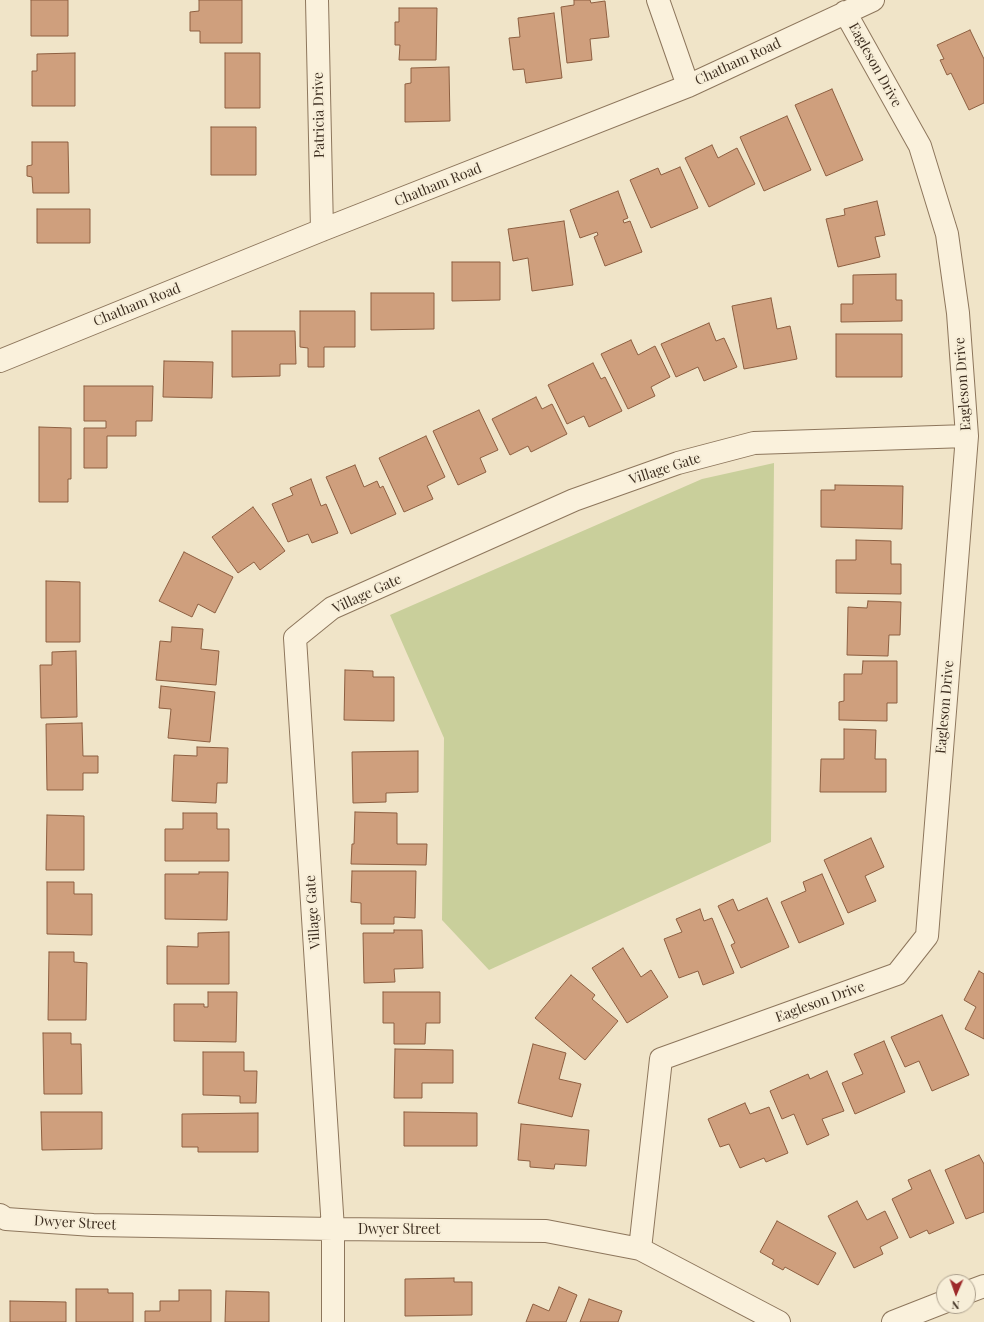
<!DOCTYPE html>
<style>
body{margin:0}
#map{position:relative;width:984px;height:1322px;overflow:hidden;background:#f0e4c8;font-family:"Playfair Display",serif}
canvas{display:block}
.north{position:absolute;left:936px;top:1274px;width:40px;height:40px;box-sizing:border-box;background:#f7eed8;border:1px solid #ada18e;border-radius:50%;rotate:182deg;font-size:11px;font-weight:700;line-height:16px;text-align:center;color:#3d2e20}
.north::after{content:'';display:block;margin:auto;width:14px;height:18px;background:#9e2a2b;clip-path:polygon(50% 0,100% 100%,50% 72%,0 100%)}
</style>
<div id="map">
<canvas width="984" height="1322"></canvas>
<div class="north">N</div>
</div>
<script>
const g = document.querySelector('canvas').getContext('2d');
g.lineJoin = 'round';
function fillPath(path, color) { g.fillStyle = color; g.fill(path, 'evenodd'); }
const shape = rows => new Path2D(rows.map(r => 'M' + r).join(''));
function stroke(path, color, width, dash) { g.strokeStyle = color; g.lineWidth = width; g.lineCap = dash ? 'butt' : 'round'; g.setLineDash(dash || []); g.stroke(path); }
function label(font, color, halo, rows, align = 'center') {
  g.font = font + ' "Playfair Display",serif'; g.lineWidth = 4; g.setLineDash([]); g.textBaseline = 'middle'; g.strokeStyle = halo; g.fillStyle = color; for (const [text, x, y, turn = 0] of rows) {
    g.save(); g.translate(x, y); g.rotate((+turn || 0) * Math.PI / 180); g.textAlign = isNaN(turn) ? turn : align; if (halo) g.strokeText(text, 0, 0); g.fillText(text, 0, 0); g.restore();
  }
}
const green = shape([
 [774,463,771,842,489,970,442,920,444,738,390,615,702,479]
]);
const building = shape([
 [31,0,68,0,68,36,31,36,31,0],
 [199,0,242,0,242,43,200,43,200,31,190,31,190,12,199,11,199,0],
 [574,0,590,0,591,3,605,1,609,37,590,39,592,60,567,63,561,7,574,5,574,0],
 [399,8,437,8,436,60,399,60,400,45,395,45,395,22,399,22,399,8],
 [554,13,562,78,526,83,524,69,513,70,509,38,520,37,518,18,554,13],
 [970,30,984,59,984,103,969,110,951,73,947,75,940,60,944,59,937,45,970,30],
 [75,53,75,106,32,106,32,71,37,71,37,54,75,53],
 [225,53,260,53,260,108,225,108,225,53],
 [449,67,450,121,405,122,405,84,411,83,411,68,449,67],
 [832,89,863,160,826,176,795,105,832,89],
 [787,116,811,170,764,191,740,137,787,116],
 [211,127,256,127,256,175,211,175,211,127],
 [32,142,68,142,69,193,33,193,32,177,27,176,27,166,32,165,32,142],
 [712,145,718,158,737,148,755,184,709,207,685,158,712,145],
 [680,167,698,208,651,228,630,180,658,168,661,175,680,167],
 [618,191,628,218,623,220,624,223,630,221,642,252,605,266,594,237,598,235,597,232,580,238,570,210,618,191],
 [877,201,885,235,875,237,880,257,838,267,826,219,845,215,844,209,877,201],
 [37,209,90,209,90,243,37,243,37,209],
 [564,221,573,285,532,291,528,258,513,261,508,229,564,221],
 [452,262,500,262,500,300,452,301,452,262],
 [896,274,896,300,902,300,902,321,841,322,841,304,853,304,853,275,896,274],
 [371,293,434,293,434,329,371,330,371,293],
 [771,298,777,329,790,326,797,359,744,369,732,306,771,298],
 [300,311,355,311,355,347,324,347,324,367,308,367,308,348,300,347,300,311],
 [709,323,716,341,724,338,737,367,704,381,698,367,676,377,661,344,709,323],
 [232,331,295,331,296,364,280,364,280,376,232,377,232,331],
 [836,334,902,334,902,377,836,377,836,334],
 [631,340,638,355,655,346,670,377,651,387,655,396,628,409,601,354,631,340],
 [164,361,213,362,212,398,163,397,164,361],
 [593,363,601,379,605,377,622,411,589,427,584,416,567,424,548,385,593,363],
 [84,386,153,386,152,421,136,421,136,436,107,436,107,468,84,468,84,428,106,428,106,421,84,421,84,386],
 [536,397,542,409,552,404,567,434,531,452,528,446,510,455,492,419,536,397],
 [479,410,498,450,480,458,486,472,458,485,433,431,479,410],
 [39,427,71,428,71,479,68,479,68,502,39,502,39,427],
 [426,436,445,477,427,486,433,499,404,512,379,458,426,436],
 [355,465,364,487,377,481,380,488,383,486,396,514,351,534,326,477,355,465],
 [311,479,321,506,326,504,338,533,312,543,308,534,288,542,272,504,293,495,290,488,311,479],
 [835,485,903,486,902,529,821,527,821,490,835,490,835,485],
 [253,507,285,551,260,570,254,562,238,573,212,537,253,507],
 [856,540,891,541,891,564,901,564,901,594,836,593,836,560,856,560,856,540],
 [184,552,233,577,215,613,198,604,192,617,159,601,184,552],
 [46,581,80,582,80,642,46,642,46,581],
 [868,601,901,602,900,635,889,635,888,656,847,655,848,607,867,608,868,601],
 [172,627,203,629,201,649,219,651,216,685,156,680,160,641,171,642,172,627],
 [76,651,77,717,41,718,40,665,52,665,52,652,76,651],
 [863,661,897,661,897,703,887,703,887,721,839,720,839,702,844,701,844,674,862,674,863,661],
 [345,670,373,671,373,677,394,677,394,721,344,720,345,670],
 [161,686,215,692,210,742,168,738,171,709,159,708,161,686],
 [82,723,83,756,98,756,98,773,83,773,83,790,47,790,46,724,82,723],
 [844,729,876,730,875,759,886,759,886,792,820,792,821,759,844,759,844,729],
 [197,747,228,748,227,783,217,783,216,803,172,801,174,755,197,756,197,747],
 [418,751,418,792,386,793,386,802,353,803,352,752,418,751],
 [355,812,397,813,397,844,427,844,426,865,351,864,352,844,354,844,355,812],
 [183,813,217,813,217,829,229,829,229,861,165,861,165,829,183,829,183,813],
 [47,815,84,816,84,870,46,870,47,815],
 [871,838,884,867,865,876,876,901,848,913,824,860,871,838],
 [352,871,416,871,415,918,394,917,394,924,361,924,361,903,351,902,352,871],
 [199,872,228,872,227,920,165,919,165,874,199,874,199,872],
 [822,874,844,924,799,943,781,902,806,891,803,882,822,874],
 [47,882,74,882,74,894,92,894,92,935,47,934,47,882],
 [767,898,789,947,741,968,731,945,735,943,718,906,733,899,738,911,767,898],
 [700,909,704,921,712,918,734,973,703,985,698,971,679,978,664,939,682,932,676,919,700,909],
 [394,930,422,930,423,968,394,969,395,982,364,983,363,933,394,933,394,930],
 [229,932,229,984,167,984,167,946,198,947,198,933,229,932],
 [623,948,641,977,651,970,668,997,627,1023,592,968,623,948],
 [49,952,74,952,74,962,87,963,86,1020,48,1020,49,952],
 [979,971,984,974,984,1039,965,1029,976,1007,964,1000,979,971],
 [571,975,595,995,592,999,618,1021,585,1060,535,1018,571,975],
 [208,992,237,992,236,1042,174,1041,174,1004,204,1004,204,1007,208,1007,208,992],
 [383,992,440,992,440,1023,426,1023,425,1044,394,1044,394,1023,383,1023,383,992],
 [942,1015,969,1075,932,1091,919,1061,905,1067,891,1037,942,1015],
 [43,1033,71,1033,71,1044,81,1044,82,1094,44,1094,43,1033],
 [884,1041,905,1092,855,1114,842,1083,863,1074,854,1054,884,1041],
 [533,1044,566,1053,559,1079,581,1084,572,1117,518,1103,533,1044],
 [395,1049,453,1050,453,1083,422,1083,422,1098,394,1098,395,1049],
 [203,1052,244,1052,244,1071,257,1071,256,1103,240,1103,240,1096,203,1095,203,1052],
 [827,1071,844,1111,822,1119,829,1135,807,1145,794,1114,782,1119,770,1091,808,1074,810,1079,827,1071],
 [745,1103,750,1114,769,1107,788,1153,766,1162,764,1158,740,1168,729,1144,720,1147,708,1119,745,1103],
 [41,1112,102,1112,102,1149,42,1150,41,1112],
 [404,1112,477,1113,477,1146,404,1146,404,1112],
 [258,1113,258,1152,198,1152,198,1147,182,1147,182,1114,258,1113],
 [521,1124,589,1130,586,1166,555,1164,554,1169,530,1167,530,1161,518,1160,521,1124],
 [979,1155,984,1164,984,1212,966,1219,945,1170,979,1155],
 [930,1170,954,1223,929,1234,927,1230,910,1238,892,1199,912,1189,908,1180,930,1170],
 [857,1201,867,1220,885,1211,898,1238,880,1247,883,1254,854,1268,828,1216,857,1201],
 [777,1221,836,1253,818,1285,785,1267,783,1270,772,1264,774,1260,760,1252,777,1221],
 [454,1278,454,1282,472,1282,472,1315,405,1316,405,1279,454,1278],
 [559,1287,577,1295,566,1322,526,1322,533,1304,549,1311,559,1287],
 [76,1289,108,1289,108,1293,133,1293,133,1322,76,1322,76,1289],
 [179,1290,211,1290,211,1322,145,1322,145,1311,160,1311,160,1301,179,1301,179,1290],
 [226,1291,269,1292,269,1322,225,1322,226,1291],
 [589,1299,622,1311,618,1322,580,1322,589,1299],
 [10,1301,66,1302,66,1322,10,1322,10,1301]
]);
const minor = shape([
 [317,0,322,230],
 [658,0,688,86],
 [0,361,322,230,688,86,873,0],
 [0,1215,6,1219,93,1225,333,1229,546,1231,640,1249,779,1322],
 [640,1249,661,1059,897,974,927,936,967,436,958,313,947,234,920,146,845,12],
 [968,1292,984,1286],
 [333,1322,333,1229,295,638,332,608,574,500,678,463,754,443,967,436],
 [893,1322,944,1302]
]);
const streetNames = [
 ["Chatham Road",738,62,-25],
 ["Eagleson Drive",875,65,61],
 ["Patricia Drive",319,115,-91],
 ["Chatham Road",438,185,-22],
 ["Chatham Road",137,305,-22],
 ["Eagleson Drive",963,384,-94],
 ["Village Gate",665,469,-18],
 ["Village Gate",367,594,-25],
 ["Eagleson Drive",945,707,-85],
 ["Village Gate",313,912,-94],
 ["Eagleson Drive",820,1002,-20],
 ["Dwyer Street",75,1223,3],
 ["Dwyer Street",399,1230]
];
fillPath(green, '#c9cf9b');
fillPath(building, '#cf9f7d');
stroke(building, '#8d5f41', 1);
stroke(minor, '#8d765c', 24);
stroke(minor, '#faf1dc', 22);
label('14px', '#3d2e20', '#f7eed8', streetNames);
</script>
